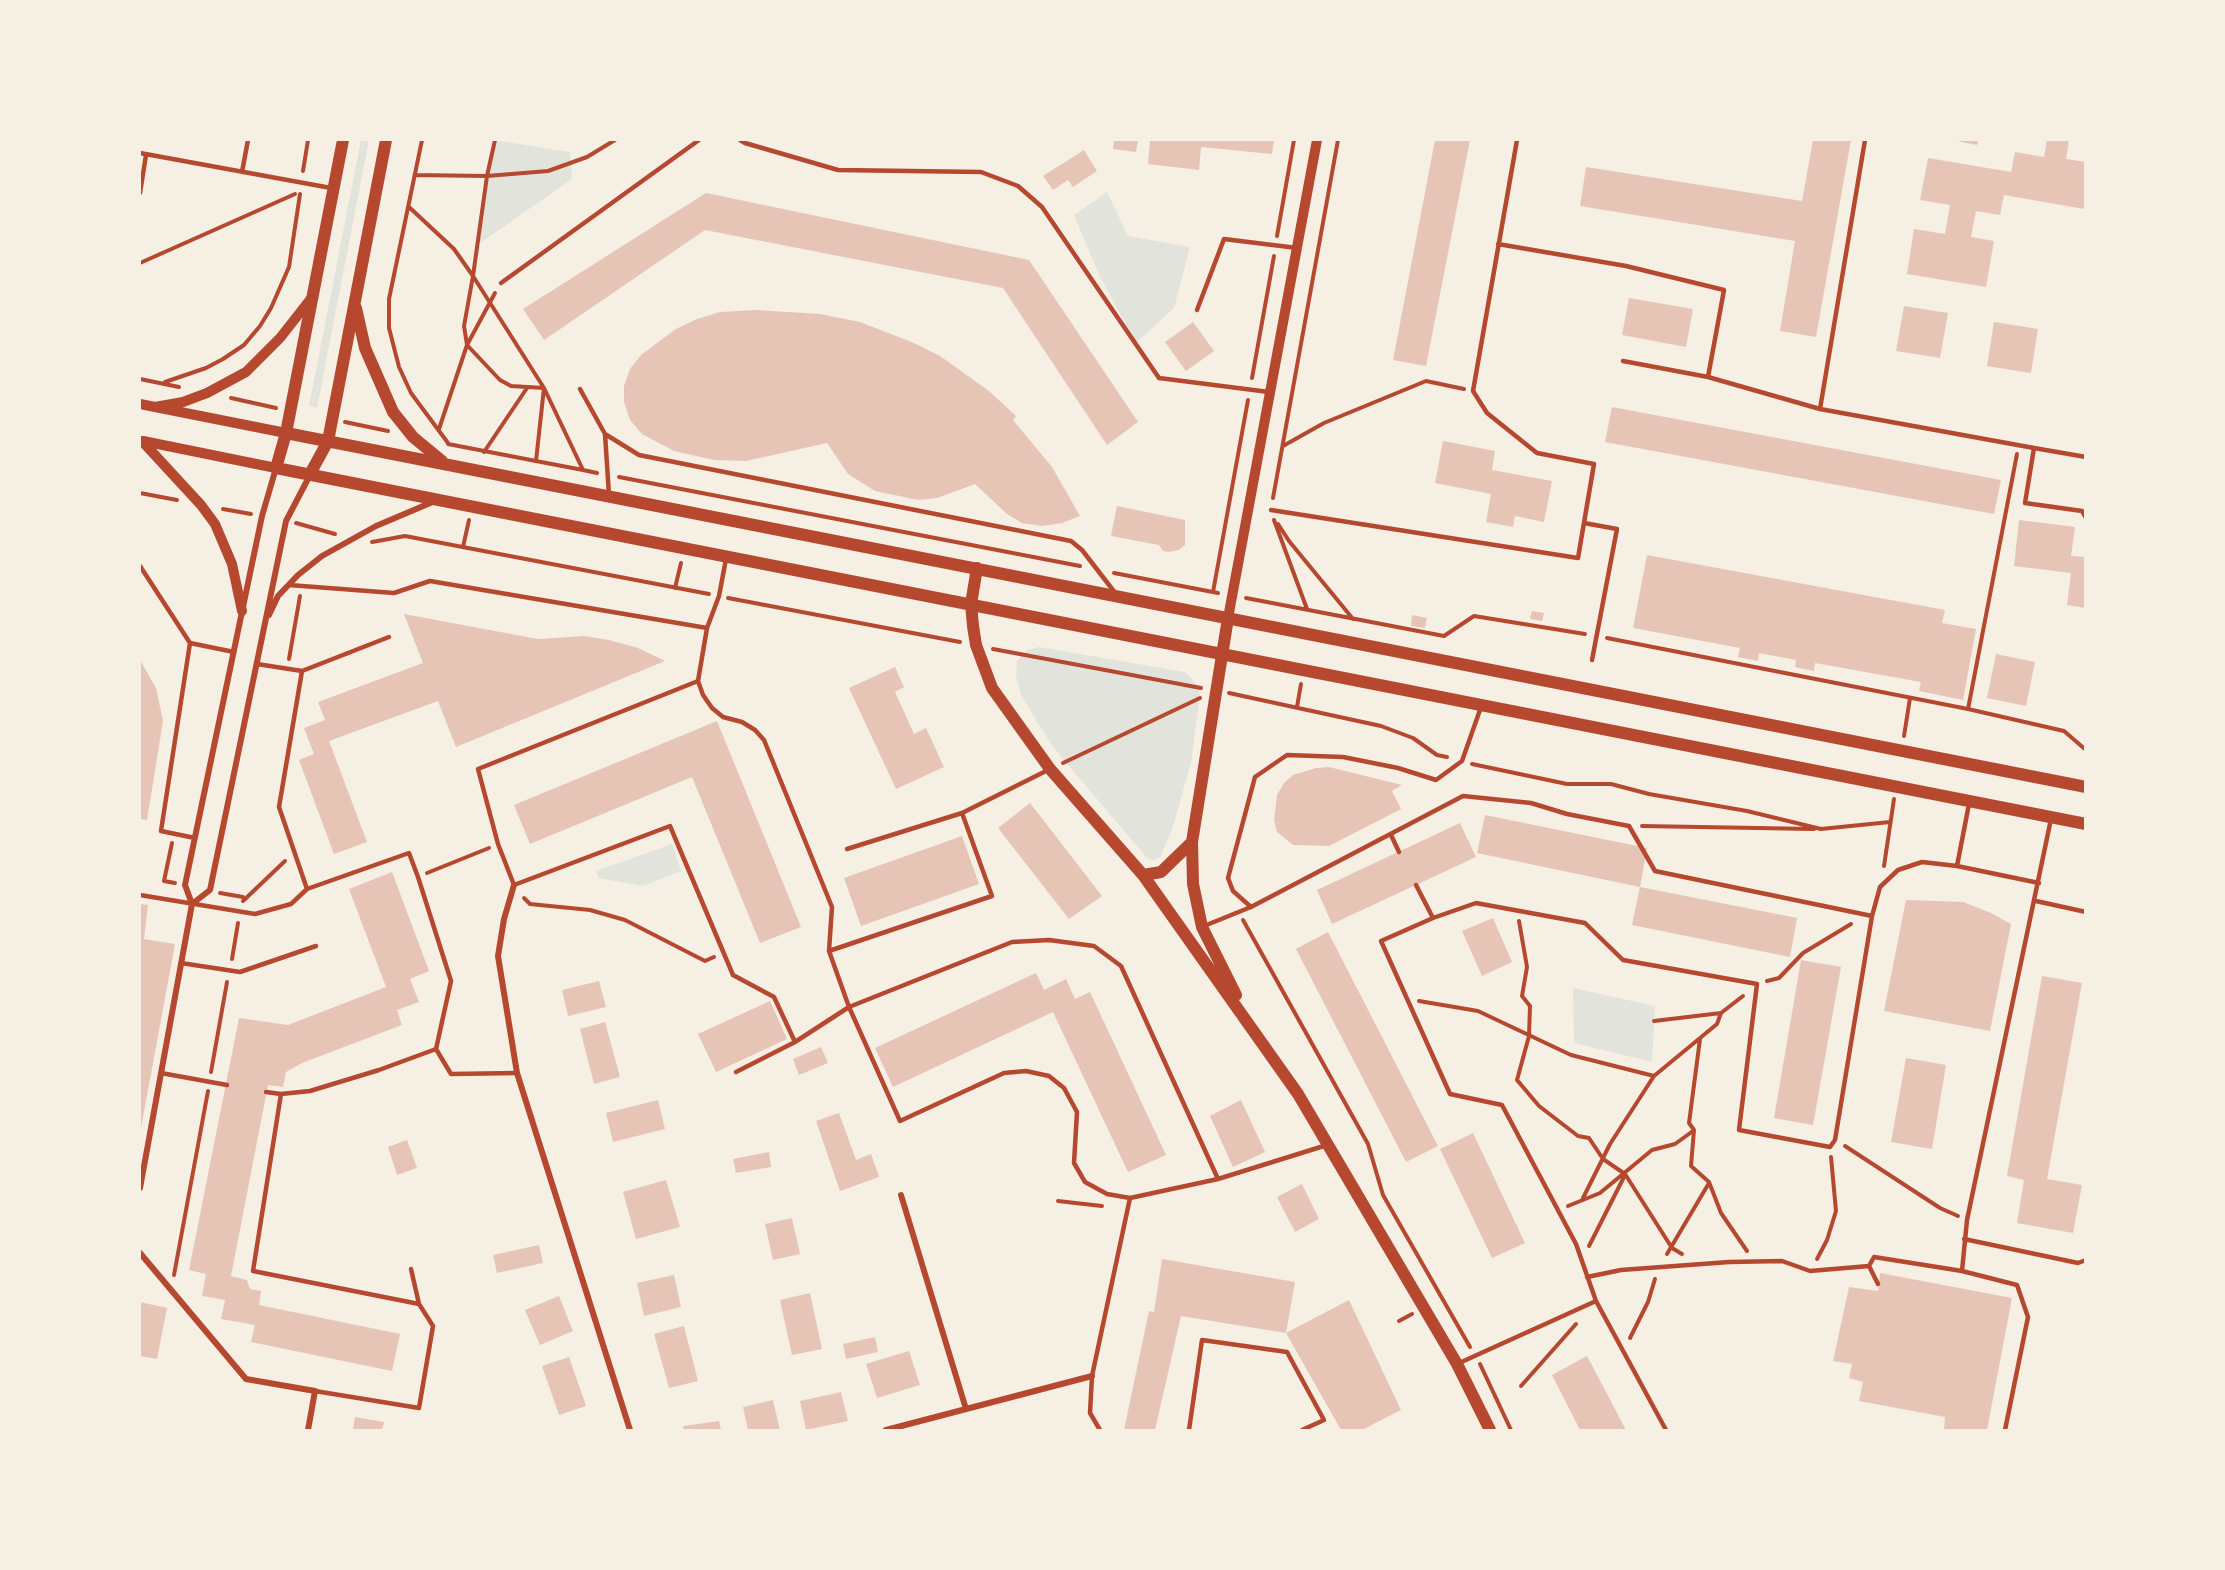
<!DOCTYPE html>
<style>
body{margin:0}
#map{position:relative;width:2225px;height:1570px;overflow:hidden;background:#f6efe4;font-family:Mulish,sans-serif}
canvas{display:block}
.frame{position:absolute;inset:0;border:141px solid #f6efe4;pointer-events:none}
</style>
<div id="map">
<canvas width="2225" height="1570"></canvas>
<div class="frame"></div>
</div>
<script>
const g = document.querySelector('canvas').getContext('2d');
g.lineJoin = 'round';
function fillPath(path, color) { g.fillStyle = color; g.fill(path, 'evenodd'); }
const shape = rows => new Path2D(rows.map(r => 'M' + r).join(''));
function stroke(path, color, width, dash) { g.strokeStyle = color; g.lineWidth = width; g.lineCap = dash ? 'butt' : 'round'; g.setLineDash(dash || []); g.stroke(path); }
const green = shape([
 [361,140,369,140,317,408,309,406],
 [493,140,570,152,572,179,476,246],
 [1107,192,1128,236,1190,247,1174,308,1136,343,1099,275,1074,215],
 [1039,647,1185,672,1197,685,1200,695,1191,763,1172,830,1160,857,1154,860,1147,858,1053,747,1034,717,1021,694,1016,676,1017,661,1027,650],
 [672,844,681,871,643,886,599,878,596,871],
 [1573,988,1655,1006,1652,1062,1574,1043]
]);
const building = shape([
 [1114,140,1138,140,1136,152,1113,149],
 [1150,140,1274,140,1272,154,1201,147,1199,170,1148,164],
 [1435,140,1470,140,1426,366,1393,360],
 [1813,140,1851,140,1816,337,1780,331,1795,241,1580,206,1586,167,1802,201],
 [1952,140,1978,140,1977,145],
 [2047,140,2069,140,2066,159,2086,162,2084,209,2004,195,2000,215,1976,211,1971,237,1994,241,1986,287,1907,274,1914,229,1945,234,1950,205,1920,200,1928,158,2011,172,2015,152,2044,157],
 [1084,150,1097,171,1073,187,1068,180,1053,190,1043,176],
 [706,193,1029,260,1138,422,1107,445,1003,288,705,230,544,340,523,309],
 [1629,298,1693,309,1686,347,1622,335],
 [1904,306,1948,313,1940,358,1896,351],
 [755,310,820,314,860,322,914,343,940,356,989,391,1016,416,1013,420,1052,467,1080,516,1062,523,1042,526,1022,523,1007,514,975,484,937,498,918,500,875,491,848,474,827,443,746,461,714,460,674,451,642,434,630,420,624,402,624,386,630,369,641,355,676,329,697,319,720,312],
 [1193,322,1214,351,1186,371,1165,342],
 [1994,322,2038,329,2031,373,1987,366],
 [1612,407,2001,480,1994,514,1605,442],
 [1443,441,1495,451,1492,470,1552,481,1544,522,1515,516,1513,527,1486,522,1491,494,1435,483],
 [1117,506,1185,520,1185,545,1179,550,1169,552,1163,551,1159,545,1111,536],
 [2019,520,2075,527,2071,556,2086,557,2086,608,2067,605,2071,573,2014,566],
 [1647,555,1945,610,1942,623,1976,629,1963,700,1919,691,1921,682,1815,663,1814,671,1795,667,1796,660,1759,653,1758,661,1738,657,1740,648,1633,628],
 [1532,611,1544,613,1542,621,1530,619],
 [404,614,538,639,584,636,609,640,638,648,665,661,456,747,438,701,329,741,367,842,334,854,299,760,314,754,304,728,325,720,318,702,423,663],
 [1412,615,1427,618,1425,628,1411,626],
 [1996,654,2035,662,2026,706,1987,698],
 [140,660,156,688,163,721,147,820,140,819],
 [895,667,904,687,895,692,914,734,926,728,944,767,896,789,849,688],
 [717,721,801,927,760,943,692,777,530,844,514,805],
 [1329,767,1402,785,1392,791,1401,809,1329,846,1293,845,1277,832,1274,820,1277,795,1284,783,1293,775,1316,768],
 [1030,803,1102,896,1069,919,998,828],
 [1485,815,1647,848,1640,887,1477,853],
 [1460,823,1476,857,1332,924,1317,890],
 [962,836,979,884,861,926,844,878],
 [392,872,429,971,410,979,419,1002,397,1010,402,1025,302,1063,286,1072,283,1087,268,1085,231,1276,247,1280,250,1289,261,1291,259,1305,400,1334,392,1371,251,1342,255,1325,221,1319,225,1300,202,1296,206,1274,189,1270,239,1018,288,1025,386,987,349,889],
 [1640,887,1797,918,1790,957,1632,925],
 [1906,900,1963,902,1991,913,2011,924,1990,1031,1884,1011],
 [140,904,148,905,144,939,175,944,141,1128],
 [1493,918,1512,962,1482,976,1462,931],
 [1328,932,1438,1146,1406,1162,1296,949],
 [1801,960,1841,967,1813,1125,1774,1118],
 [1036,973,1044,990,1066,979,1075,999,1090,992,1166,1155,1128,1172,1053,1012,893,1087,875,1048],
 [2042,976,2082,983,2047,1179,2082,1185,2073,1233,2017,1223,2024,1180,2007,1176],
 [599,981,606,1007,568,1016,562,990],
 [770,1001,787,1039,716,1072,698,1034],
 [605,1022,620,1077,594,1084,580,1029],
 [821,1047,828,1063,799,1075,793,1059],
 [1906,1058,1946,1065,1932,1149,1891,1142],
 [658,1100,665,1129,613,1142,606,1113],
 [1241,1100,1265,1152,1233,1167,1210,1116],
 [839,1113,856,1160,871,1154,879,1177,840,1191,816,1121],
 [1473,1133,1525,1243,1492,1258,1440,1149],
 [407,1140,417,1168,397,1175,388,1147],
 [769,1152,771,1167,736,1173,733,1159],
 [666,1180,680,1227,636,1239,623,1192],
 [1302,1184,1319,1219,1295,1232,1277,1197],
 [792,1218,800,1254,773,1260,765,1224],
 [539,1245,543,1263,497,1273,493,1255],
 [1162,1259,1295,1282,1286,1333,1181,1316,1155,1430,1124,1430,1149,1311,1154,1312],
 [1880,1273,2012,1298,1987,1430,1944,1430,1945,1417,1859,1401,1863,1382,1849,1378,1852,1364,1833,1361,1849,1287,1878,1291],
 [674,1275,681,1307,644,1316,637,1283],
 [810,1293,822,1349,792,1355,780,1300],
 [559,1296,573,1331,540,1345,525,1310],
 [1349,1300,1401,1410,1362,1430,1341,1430,1286,1333],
 [140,1302,167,1308,157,1359,140,1356],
 [684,1326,698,1381,669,1388,654,1334],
 [875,1337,878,1352,846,1359,843,1344],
 [909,1351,920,1385,877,1398,866,1364],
 [1587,1356,1626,1430,1580,1430,1552,1375],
 [569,1357,586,1406,559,1415,542,1366],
 [841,1392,848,1421,806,1430,800,1401],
 [773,1400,780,1430,748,1430,743,1407],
 [355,1417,384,1422,382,1430,353,1430],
 [719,1421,721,1430,684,1430,683,1426]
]);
const path = shape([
 [422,140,389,299,389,328,399,367,411,393,448,443],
 [495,140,487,176,548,171,587,157,615,140],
 [303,171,308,140],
 [415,175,487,176,473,276,544,388,583,470,536,461],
 [409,207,454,249,473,276,464,326,467,345,500,380,511,386,544,388,536,461,448,444],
 [1277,236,1294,140],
 [140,263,295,194],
 [1252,378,1274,256],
 [140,379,179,387],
 [165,382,206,368,223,359,244,345,260,326,271,308,289,267,300,194],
 [231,398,276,408],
 [345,422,388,431],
 [439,429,467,345,495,293],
 [1283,446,1324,423,1426,381,1464,389],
 [484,452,527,388],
 [583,470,597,473],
 [619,477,1080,566],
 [140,493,177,500],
 [1273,498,1338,140],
 [223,509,251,514],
 [1274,520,1307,609],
 [296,523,335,534],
 [1278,524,1289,541,1353,619],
 [372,542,405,536,709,594],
 [463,547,469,520],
 [1114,573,1218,593],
 [675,588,681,563],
 [1213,592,1248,400],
 [728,598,960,642],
 [1246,598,1444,636,1474,616,1585,634],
 [1607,638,1968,709,2064,731,2086,750],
 [993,649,1201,688],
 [289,659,300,596],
 [1229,693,1381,726,1413,738,1437,755,1447,757],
 [1297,707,1301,684],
 [1968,709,2017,454],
 [1904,736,1910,698],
 [1063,763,1200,698],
 [1472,764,1567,784,1611,784,1649,794,1747,811,1821,829,1890,822],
 [1642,826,1814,829],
 [172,843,164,881,175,883],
 [1884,866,1894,799],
 [427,873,489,848],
 [220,893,243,897],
 [524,898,530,904,590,910,625,920,705,961,714,957],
 [243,901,285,861],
 [1243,920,1368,1144,1383,1195,1470,1347],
 [1519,921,1527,967,1522,996,1530,1006,1529,1036,1517,1080,1539,1106,1578,1136,1589,1138,1603,1159,1625,1174,1672,1248,1682,1254],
 [232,959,238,923],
 [1767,981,1779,978,1803,953,1851,924],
 [1419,1001,1478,1011,1571,1055,1654,1076],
 [1654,1021,1721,1013,1743,996],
 [1700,1039,1689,1123,1694,1130,1691,1166,1709,1182,1721,1213,1747,1251],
 [211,1072,227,982],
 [1845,1146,1940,1208,1958,1216],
 [1583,1198,1610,1144,1654,1076,1717,1024,1721,1013],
 [1058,1201,1102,1206],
 [1568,1206,1600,1193,1652,1150,1675,1144,1693,1131],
 [1589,1246,1625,1175],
 [1667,1254,1709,1183],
 [1817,1259,1827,1240,1836,1211,1831,1157],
 [174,1275,208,1091],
 [1399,1321,1412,1314],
 [1630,1338,1648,1302,1655,1279],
 [1480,1364,1511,1430],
 [1521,1386,1576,1324]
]);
const service = shape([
 [740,140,745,143,838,170,981,172,1018,186,1042,207,1159,378,1269,392],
 [140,153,331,188],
 [242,172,248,140],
 [140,193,146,155],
 [1498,244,1626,266,1724,290,1708,377],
 [501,283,699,140],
 [1197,310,1224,239,1297,248],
 [1623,361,1708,377,1820,409,2034,448,2025,503,2082,511,2086,518],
 [580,389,605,434,639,455,1071,541,1082,550,1116,594],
 [1820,409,1865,140],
 [605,434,609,495],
 [2034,448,2086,457],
 [1271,510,1578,558,1594,464,1537,453,1487,413,1473,391,1517,140],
 [1584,523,1617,529,1592,660],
 [726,559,719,596,707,628,698,681,478,769,498,844,514,885,670,826,733,975,774,997,795,1042],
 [140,566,190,643,234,652],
 [289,585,394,593,430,581,707,628],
 [190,643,161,831,195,838],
 [257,664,302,671],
 [698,681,703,695,712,708,723,717,742,722,755,730,764,740,832,907,829,951,849,1007,1012,942,1049,940,1094,946,1121,966,1218,1179,1327,1145],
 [1391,835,1399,852],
 [847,849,962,813],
 [1957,866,1969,804],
 [1416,885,1433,918],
 [307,889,279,807,302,671,389,637],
 [140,895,255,914,291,904,307,889,409,853,418,877,451,981,436,1049,379,1070,310,1091,281,1094,253,1271,419,1304,433,1326,419,1408,315,1391],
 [2036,901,2086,912],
 [1251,907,1233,891,1228,878,1255,777,1287,755,1343,757,1398,768,1436,780,1462,761,1481,707],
 [1204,926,1251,907,1463,796,1531,803,1567,814,1629,826,1655,871,1872,916],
 [829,951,992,896,962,813,1050,769],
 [181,963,240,972,316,946],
 [436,1049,451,1074,517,1073],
 [736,1072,795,1042,849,1007,900,1121,1004,1073,1026,1071,1049,1076,1064,1088,1077,1112,1074,1163,1085,1182,1107,1194,1130,1198,1218,1179],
 [161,1073,227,1085],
 [266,1092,281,1094],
 [1964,1239,2078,1263,2086,1260],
 [1869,1266,1874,1257,1962,1271,1967,1220,2051,819],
 [1869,1266,1878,1284],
 [411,1269,419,1304],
 [1962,1271,2017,1285,2028,1317,2005,1430],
 [1587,1277,1621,1270,1729,1262,1782,1261,1810,1271,1869,1266],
 [1596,1301,1666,1430],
 [1457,1364,1596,1301,1576,1244,1502,1105,1450,1094,1381,941,1433,918,1476,903,1585,923,1623,960,1757,984,1739,1130,1830,1147,1835,1140,1872,916,1880,887,1898,870,1922,862,1957,866,2039,883],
 [1100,1430,1090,1413,1092,1376,1130,1198],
 [1189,1430,1202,1340,1287,1352,1324,1420,1302,1430]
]);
const minor = shape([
 [269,615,278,596,298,575,322,556,376,526,435,501],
 [514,885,504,919,498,956,517,1073,630,1430],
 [192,904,210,890,286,521,310,475],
 [140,1188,192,904,185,885,262,516,276,468],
 [901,1195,966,1409],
 [140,1253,246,1379,315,1391,308,1430],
 [886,1430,1092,1376]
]);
const tertiary = shape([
 [140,404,286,433],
 [155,407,183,402,207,393,246,372,280,338,313,296],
 [142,441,201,505,215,524,232,564,242,611],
 [143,441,276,468],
 [1228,618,1317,140]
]);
const secondary = shape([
 [343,140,286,433,276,468,2086,824],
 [356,308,365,348,393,412,413,437,442,461],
 [286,433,2086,787],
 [310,474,328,441,386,140],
 [977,568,971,604,973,626,976,645,992,688,1050,769,1143,875,1298,1094,1457,1364,1490,1430],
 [1228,618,1192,842,1193,884,1202,927,1236,995],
 [1143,875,1161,872,1192,842]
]);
fillPath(green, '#e2e4dc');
fillPath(building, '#e6c5b7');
stroke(path, '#b5482f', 4);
stroke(service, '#b5482f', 4.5);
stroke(minor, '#b5482f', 6);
stroke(tertiary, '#b5482f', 10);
stroke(secondary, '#b5482f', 12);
</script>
